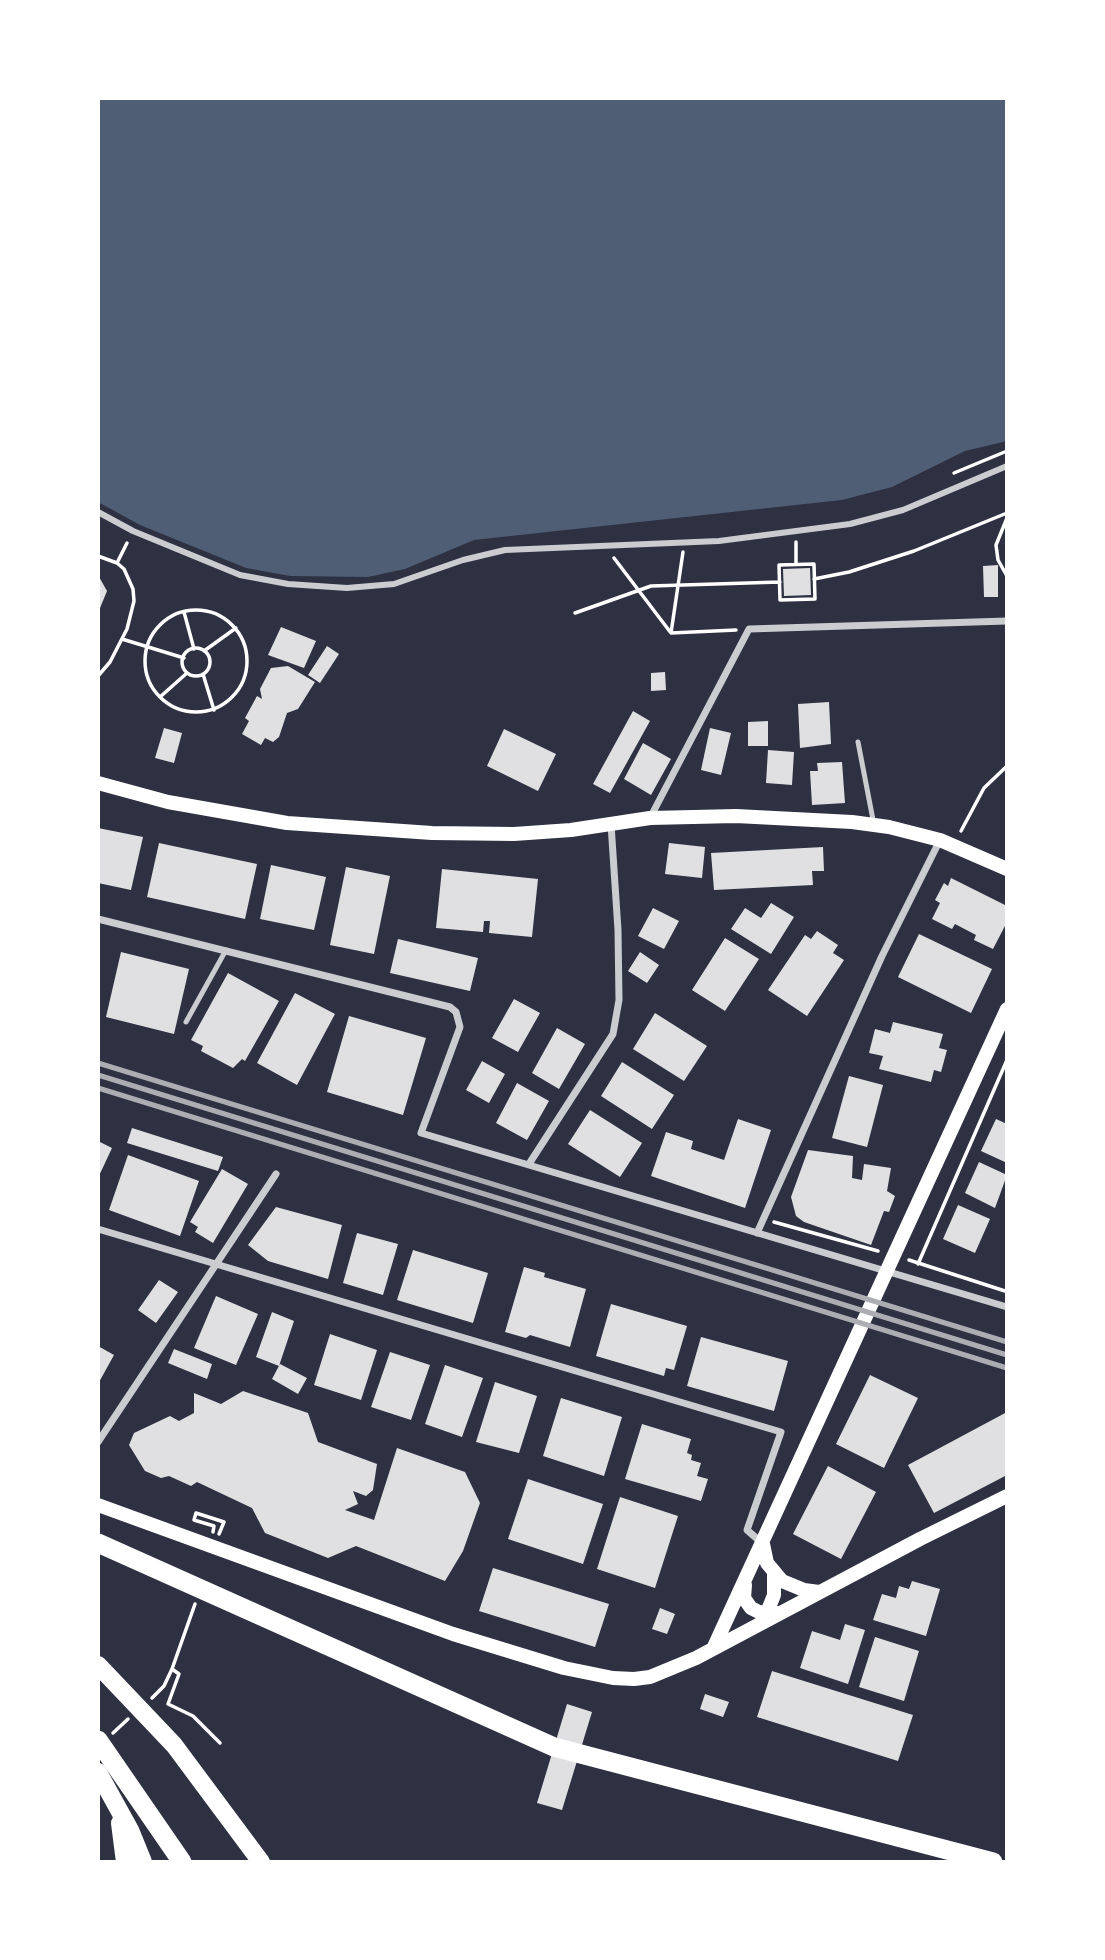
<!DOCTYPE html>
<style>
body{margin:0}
#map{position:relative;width:1105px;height:1960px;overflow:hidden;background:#2d3142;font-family:"PT Sans Narrow",sans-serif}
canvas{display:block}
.frame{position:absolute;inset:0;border:100px solid #fff;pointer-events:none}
</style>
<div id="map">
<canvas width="1105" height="1960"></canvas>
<div class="frame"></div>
</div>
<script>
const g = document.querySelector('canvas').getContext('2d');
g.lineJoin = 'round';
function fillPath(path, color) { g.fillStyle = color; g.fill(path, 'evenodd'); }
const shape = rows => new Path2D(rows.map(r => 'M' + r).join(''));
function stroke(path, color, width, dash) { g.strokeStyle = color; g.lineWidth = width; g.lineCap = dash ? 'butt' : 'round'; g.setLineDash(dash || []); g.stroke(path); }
const water = shape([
 [98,98,1007,98,1007,441,965,451,892,487,842,500,474,540,405,569,368,577,290,576,246,568,140,525,98,502]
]);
const building = shape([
 [998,565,998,597,984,597,983,566],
 [810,568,811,595,784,596,783,569],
 [98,575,107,591,98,613],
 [281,627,316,641,304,668,268,655],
 [327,646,339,654,320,683,308,675],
 [288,666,315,682,298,709,287,713,279,737,273,742,265,738,261,745,242,734,249,721,245,718,257,696,262,699,260,689,271,668],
 [665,672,666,690,651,691,651,673],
 [829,702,831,744,800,748,798,704],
 [633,711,650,721,610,793,593,784],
 [768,721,768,746,748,746,748,722],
 [164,728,182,733,174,763,155,758],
 [710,728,731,733,721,775,701,770],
 [504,729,556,754,538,791,487,766],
 [643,743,671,759,651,795,624,779],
 [768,750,794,752,792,785,766,783],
 [842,762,845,803,812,805,810,771,818,771,817,763],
 [98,828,143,837,131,890,98,883],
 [159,843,257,864,245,919,147,897],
 [669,843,705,847,702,878,665,874],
 [823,847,824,871,812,871,813,885,714,890,711,853],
 [271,865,326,877,314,930,260,919],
 [346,867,390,876,374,954,330,945],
 [442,869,538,879,532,937,489,933,490,921,484,921,483,932,436,928],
 [951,878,1007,906,1007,922,993,949,974,940,976,935,955,924,952,929,932,919,940,903,935,900,944,883,948,886],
 [771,903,794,917,771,954,731,929,745,908,761,918],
 [653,908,679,921,664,949,638,936],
 [817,931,838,945,833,953,844,960,807,1016,768,990,805,935,811,939],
 [919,934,992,969,971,1013,898,977],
 [725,938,759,959,725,1011,692,990],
 [398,939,478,958,470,991,390,973],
 [121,952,189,969,174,1034,106,1017],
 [640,952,659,965,647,983,628,971],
 [228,973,279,1001,245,1061,242,1059,233,1068,201,1051,203,1046,191,1040],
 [295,993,335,1014,297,1085,257,1063],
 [514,999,540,1013,518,1052,492,1038],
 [655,1013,707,1046,684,1081,633,1049],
 [349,1016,426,1038,403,1115,327,1092],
 [893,1022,943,1034,939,1048,947,1050,941,1072,934,1070,931,1082,879,1069,883,1056,869,1053,875,1029,890,1033],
 [557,1028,585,1044,559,1089,532,1073],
 [482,1061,505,1074,489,1103,466,1090],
 [622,1062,674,1095,652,1129,601,1096],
 [849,1076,883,1085,867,1147,832,1138],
 [517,1083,549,1101,527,1140,496,1123],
 [590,1110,642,1143,620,1177,568,1144],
 [738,1119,771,1130,745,1208,651,1176,666,1132,693,1141,691,1149,724,1160],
 [996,1119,1007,1124,1007,1163,981,1151],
 [132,1128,223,1157,218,1171,127,1143],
 [98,1141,112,1148,98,1178],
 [808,1150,853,1156,852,1178,862,1180,864,1164,891,1168,887,1191,895,1196,889,1212,884,1211,871,1245,804,1222,796,1216,791,1197],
 [128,1155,199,1181,180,1236,109,1210],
 [979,1162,1007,1175,995,1208,965,1193],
 [222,1169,248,1184,213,1243,195,1232,198,1227,190,1222],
 [958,1205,990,1219,975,1253,943,1239],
 [276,1207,342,1225,328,1279,268,1261,248,1245],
 [357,1233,398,1244,383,1295,343,1283],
 [413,1250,488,1273,473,1323,397,1300],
 [524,1267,545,1273,544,1277,586,1289,570,1347,530,1335,526,1338,505,1332],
 [159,1280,178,1292,156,1323,138,1310],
 [216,1296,258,1314,236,1365,194,1348],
 [611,1304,687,1326,674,1370,666,1368,664,1376,596,1356],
 [272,1312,294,1321,279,1366,256,1357],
 [330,1334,377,1350,361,1400,314,1385],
 [701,1337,788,1361,774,1411,687,1386],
 [98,1346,114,1355,98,1384],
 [174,1349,212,1364,207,1379,168,1363],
 [390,1352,430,1365,411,1420,371,1407],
 [280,1364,307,1378,298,1394,272,1379],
 [445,1365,483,1378,462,1437,425,1424],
 [870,1375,918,1398,884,1468,836,1444],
 [495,1382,537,1396,519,1453,476,1442],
 [243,1391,308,1413,318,1442,377,1464,373,1490,366,1496,353,1491,358,1504,345,1510,374,1520,397,1448,465,1472,480,1503,463,1551,445,1581,356,1546,328,1558,265,1533,252,1508,197,1482,191,1486,169,1476,161,1478,145,1471,129,1445,134,1433,170,1416,179,1421,194,1413,194,1393,221,1404],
 [561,1398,622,1417,604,1476,543,1456],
 [1007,1412,1007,1475,934,1513,908,1465],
 [642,1424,691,1439,687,1453,692,1455,691,1460,701,1463,697,1476,708,1479,701,1501,625,1479],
 [828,1466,876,1492,841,1559,793,1534],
 [528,1479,603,1504,583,1564,508,1539],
 [620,1497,678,1516,655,1588,597,1569],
 [493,1568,609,1604,595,1647,479,1611],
 [912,1581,940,1589,926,1636,873,1620,882,1594,896,1598,899,1586,909,1589],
 [660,1608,675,1614,667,1634,652,1629],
 [845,1624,865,1630,848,1684,800,1668,812,1631,840,1640],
 [875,1637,919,1651,904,1701,859,1687],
 [772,1671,913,1715,898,1761,757,1717],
 [705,1694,729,1702,723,1717,700,1709],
 [567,1704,592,1712,562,1810,537,1803]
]);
const path = shape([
 [954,473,1007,451],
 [1007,518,996,545,998,560,1007,576],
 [796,542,796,564],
 [98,556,117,563,124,569,133,589,134,601,127,629,110,662,98,676],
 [614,558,671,633,736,630],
 [117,563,127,543],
 [814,564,815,599,780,600,779,565,814,564],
 [814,579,849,572,914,551,1007,513],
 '145 661a51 51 0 1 1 102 0a51 51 0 1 1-102 0Z',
 [184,612,194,649],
 [575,613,651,586,780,582],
 [671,633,683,552],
 [122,639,184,658],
 '182 662a14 14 0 1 1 28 0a14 14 0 1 1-28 0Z',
 [204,651,236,628],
 [203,674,214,710],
 [160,697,187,673],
 [961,831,984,788,1007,766],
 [774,1222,878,1251],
 [909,1260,1005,1291],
 [918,1264,1007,1060],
 [213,1532,214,1526,194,1520,196,1513,224,1522,219,1534],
 [172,1669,179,1674,168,1704,193,1716,220,1743],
 [152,1698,164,1686,172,1669,195,1604],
 [113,1733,128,1719]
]);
const service = shape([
 [858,742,874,825],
 [186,1022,226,950]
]);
const pedestrian = shape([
 [98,512,133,531,240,575,288,584,347,588,394,584,463,560,505,550,719,541,850,524,903,510,1007,466]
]);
const minor = shape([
 [650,818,749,629,1007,621],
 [98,919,450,1007,456,1012,460,1027,421,1133,1007,1307],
 [529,1164,613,1034,619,1000,618,930,611,824],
 [98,1229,781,1432,747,1530,762,1543],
 [757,1233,882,956,940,840],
 [98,1442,276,1174]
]);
const secondary = shape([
 [98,783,168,802,287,823,432,833,514,834,571,830,650,818,736,816,852,822,889,827,940,840,1007,869],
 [98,1505,453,1634,564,1668,613,1678,634,1679,650,1677,696,1658,920,1539,1007,1496],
 [763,1544,767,1563,782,1581,804,1590,819,1592],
 [745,1585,744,1598,751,1608,759,1612,777,1613],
 [764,1620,774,1595,774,1573],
 [713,1649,1007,1009]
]);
const trunk = shape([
 [98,1665,174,1745,261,1862],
 [98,1772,130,1830,143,1862],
 [120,1823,125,1862]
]);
const motorway = shape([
 [98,1543,554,1747,993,1862],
 [98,1740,182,1862]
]);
const rail = shape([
 [98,1063,1007,1342],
 [98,1075,1007,1355],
 [98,1088,1007,1368]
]);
fillPath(water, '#4f5d75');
fillPath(building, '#e0e0e3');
stroke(path, '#fff', 3.5);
stroke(service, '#caccd0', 5);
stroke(pedestrian, '#caccd0', 6);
stroke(minor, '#caccd0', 7);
stroke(secondary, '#fff', 14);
stroke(trunk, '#fff', 18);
stroke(motorway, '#fff', 19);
stroke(rail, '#abadb3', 5);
</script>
